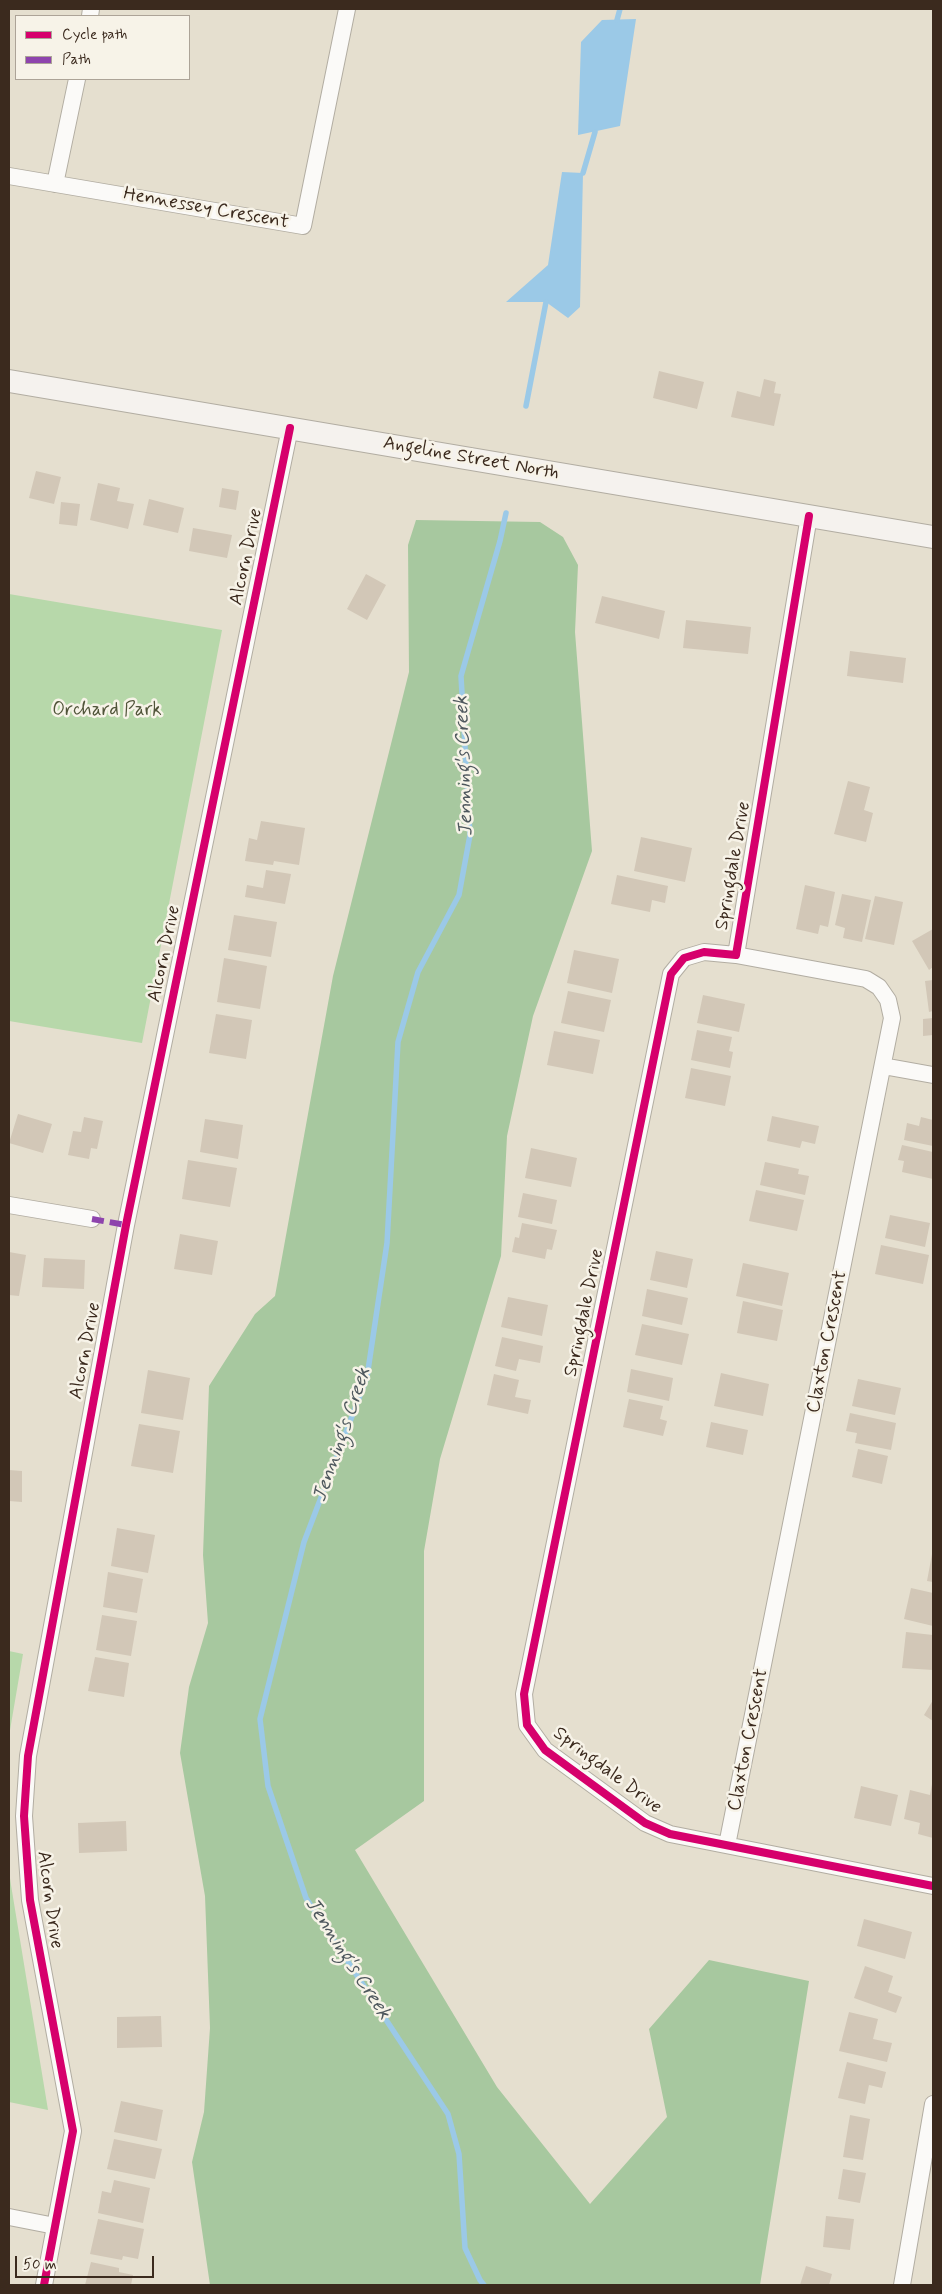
<!DOCTYPE html>
<style>
body{margin:0}
#map{position:relative;width:942px;height:2294px;overflow:hidden;background:#e5dfcf;font-family:Mynerve,sans-serif}
canvas{display:block}
.frame{position:absolute;inset:0;border:10px solid #3b2a1e;pointer-events:none}
.legend{position:absolute;left:15px;top:15px;width:175px;height:65px;box-sizing:border-box;background:#f7f3e8;border:1px solid #aca397;margin:0;padding:6px 9px;list-style:none;font-size:15px;color:#3b2a1e}
.legend li{display:flex;align-items:center;gap:10px;height:25px}
.legend b{width:25px;border:1px solid #aca397}
.scale{position:absolute;left:15px;top:2256px;width:139px;height:22px;box-sizing:border-box;border:2px solid #3b2a1e;border-top:0;padding-left:6px;font-size:15px;line-height:18px;white-space:nowrap;color:#3b2a1e;-webkit-text-stroke:4px #f7f3e8;paint-order:stroke}
</style>
<div id="map">
<canvas width="942" height="2294"></canvas>
<div class="frame"></div>
<ul class="legend">
<li><b style="height:6px;background:#d6006c"></b>Cycle path</li>
<li><b style="height:6px;background:#8e44ad"></b>Path</li>
</ul>
<div class="scale">50 m</div>
</div>
<script>
const g = document.querySelector('canvas').getContext('2d');
g.lineJoin = 'round';
function fillPath(path, color) { g.fillStyle = color; g.fill(path, 'evenodd'); }
const shape = rows => new Path2D(rows.map(r => 'M' + r).join(''));
function stroke(path, color, width, dash) { g.strokeStyle = color; g.lineWidth = width; g.lineCap = dash ? 'butt' : 'round'; g.setLineDash(dash || []); g.stroke(path); }
function label(font, color, halo, rows, align = 'center') {
  g.font = font + ' Mynerve,sans-serif'; g.lineWidth = 5; g.setLineDash([]); g.textBaseline = 'middle'; g.strokeStyle = halo; g.fillStyle = color; for (const [text, x, y, turn = 0] of rows) {
    g.save(); g.translate(x, y); g.rotate((+turn || 0) * Math.PI / 180); g.textAlign = isNaN(turn) ? turn : align; if (halo) g.strokeText(text, 0, 0); g.fillText(text, 0, 0); g.restore();
  }
}
const green = shape([
 [9,594,222,630,142,1043,9,1021],
 [9,1651,23,1654,9,1736],
 [9,1871,11,1885,48,2110,9,2102]
]);
const forest = shape([
 [416,520,540,522,563,537,578,565,575,632,592,851,533,1016,507,1136,501,1256,440,1459,424,1551,424,1801,355,1850,497,2087,590,2204,667,2117,649,2029,709,1960,809,1981,760,2285,210,2285,192,2162,204,2112,210,2028,205,1896,180,1753,189,1687,208,1623,203,1555,209,1386,255,1314,275,1296,333,976,409,672,408,545]
]);
const water = shape([
 [636,19,620,126,578,135,581,42,602,20],
 [562,172,583,173,580,307,568,318,546,302,506,302,548,265]
]);
const stream = shape([
 [617,20,620,9],
 [583,173,595,132],
 [526,406,546,302],
 [484,2285,480,2280,465,2248,459,2154,448,2114,306,1898,268,1786,260,1719,304,1542,367,1377,387,1243,398,1042,418,972,459,895,470,835,461,676,500,541,506,513]
]);
const building = shape([
 [659,371,704,382,697,409,653,398],
 [764,379,776,382,774,393,781,394,774,426,731,417,737,391,760,397],
 [36,471,61,477,54,504,29,498],
 [98,483,120,488,117,501,134,504,128,529,90,520],
 [222,488,239,491,236,510,219,507],
 [149,499,184,508,178,533,143,525],
 [61,502,80,504,77,526,59,524],
 [193,528,232,535,227,558,189,551],
 [366,574,386,585,367,620,347,609],
 [602,596,665,611,659,639,595,623],
 [686,620,751,627,748,654,683,648],
 [850,651,906,658,903,683,847,676],
 [848,781,870,787,864,810,873,813,866,842,834,834],
 [261,821,305,828,299,865,274,861,273,865,245,861,249,838,257,840],
 [641,837,692,848,685,882,634,871],
 [266,870,291,874,285,904,245,897,247,885,263,888],
 [617,875,668,886,665,903,652,900,650,912,611,904],
 [805,885,835,892,828,927,820,925,818,934,796,929],
 [842,894,871,900,862,942,843,938,845,928,835,925],
 [875,896,903,902,894,945,865,939],
 [234,915,277,922,271,957,228,950],
 [933,929,933,967,929,970,912,941],
 [574,950,619,959,612,993,567,983],
 [224,958,267,966,260,1009,217,1002],
 [933,980,933,1011,929,1012,925,981],
 [568,991,611,1000,604,1032,561,1023],
 [703,995,745,1004,739,1032,697,1023],
 [216,1014,252,1020,246,1059,209,1053],
 [933,1018,933,1035,923,1036,923,1019],
 [697,1030,732,1037,729,1051,733,1052,730,1068,691,1060],
 [554,1031,600,1040,593,1074,547,1065],
 [691,1068,731,1076,725,1106,685,1098],
 [18,1114,52,1124,43,1153,9,1143],
 [772,1116,819,1126,815,1144,802,1141,800,1148,767,1141],
 [84,1117,103,1121,97,1149,91,1148,89,1159,68,1155,73,1131,81,1132],
 [921,1117,933,1120,933,1146,904,1140,907,1123,919,1126],
 [205,1119,243,1125,238,1159,200,1152],
 [902,1145,933,1152,933,1179,902,1172,904,1161,898,1160],
 [531,1148,577,1158,571,1187,525,1178],
 [188,1160,237,1168,230,1207,182,1199],
 [765,1162,799,1169,798,1174,809,1176,805,1195,760,1185],
 [756,1190,804,1200,797,1231,749,1221],
 [523,1193,557,1200,552,1224,518,1217],
 [890,1215,930,1223,925,1247,885,1238],
 [522,1223,557,1230,552,1250,547,1249,545,1259,512,1252,515,1237,519,1238],
 [180,1234,218,1241,212,1275,174,1269],
 [881,1245,929,1255,923,1284,875,1274],
 [656,1251,693,1259,687,1288,650,1280],
 [9,1252,26,1255,19,1296,9,1295],
 [44,1258,85,1260,84,1289,42,1287],
 [743,1263,789,1273,782,1306,736,1296],
 [647,1289,688,1298,682,1325,642,1316],
 [508,1297,548,1305,542,1336,501,1327],
 [743,1301,783,1310,777,1341,737,1333],
 [642,1324,689,1334,682,1365,635,1355],
 [502,1337,543,1346,540,1363,519,1359,516,1371,495,1366],
 [631,1369,673,1378,669,1401,627,1392],
 [148,1370,190,1378,183,1420,141,1413],
 [721,1373,769,1384,763,1416,714,1406],
 [494,1374,519,1380,515,1397,531,1400,528,1414,487,1405],
 [858,1379,901,1388,895,1415,852,1406],
 [629,1399,663,1406,660,1419,667,1421,663,1436,623,1427],
 [850,1413,896,1423,891,1450,855,1443,857,1433,846,1431],
 [711,1422,748,1430,743,1455,706,1447],
 [139,1424,180,1431,173,1473,131,1466],
 [858,1449,888,1456,882,1484,852,1477],
 [9,1470,22,1471,22,1502,9,1501],
 [117,1528,155,1535,148,1573,111,1566],
 [932,1554,933,1554,933,1582,927,1581],
 [108,1572,143,1579,137,1613,103,1607],
 [911,1588,933,1593,933,1626,904,1619],
 [102,1615,137,1621,131,1656,96,1650],
 [906,1632,933,1635,933,1670,902,1668],
 [95,1657,129,1663,124,1697,88,1691],
 [933,1700,933,1721,924,1715],
 [932,1784,933,1784,933,1838,918,1834,920,1823,904,1819,910,1790,930,1795],
 [861,1786,898,1795,891,1826,854,1818],
 [126,1821,127,1851,79,1853,78,1823],
 [864,1919,912,1932,905,1959,857,1946],
 [865,1966,893,1976,888,1992,902,1997,896,2013,854,1998],
 [849,2012,878,2019,873,2039,892,2043,887,2062,839,2051],
 [161,2016,162,2047,117,2048,117,2017],
 [847,2062,886,2072,882,2088,869,2085,865,2104,838,2098],
 [121,2101,163,2110,157,2141,114,2132],
 [850,2115,870,2119,863,2160,843,2157],
 [114,2139,162,2149,155,2179,107,2169],
 [843,2169,866,2173,860,2203,838,2199],
 [114,2180,150,2188,143,2223,98,2213,102,2191,111,2193],
 [826,2216,854,2219,850,2250,823,2247],
 [98,2219,144,2229,138,2259,123,2256,122,2260,90,2254],
 [91,2262,119,2268,119,2272,133,2275,131,2285,85,2285],
 [806,2266,832,2274,829,2285,800,2285]
]);
const street = shape([
 [90,16,91,9],
 [9,176,303,226,347,9],
 [55,184,77,79],
 [809,516,736,955,704,952,684,958,671,974,524,1694,527,1725,545,1750,645,1823,670,1834,933,1886],
 [883,1066,933,1075],
 [9,1205,92,1219],
 [727,1845,892,1018,888,1000,879,987,866,979,736,955],
 [9,2217,55,2226],
 [44,2285,73,2131,30,1900,24,1816,28,1756,126,1225,290,428],
 [902,2285,933,2104]
]);
const secondary = shape([
 [9,381,933,537]
]);
const quiet = shape([
 [92,1219,126,1225]
]);
const cycleway = shape([
 [809,516,736,955,704,952,684,958,671,974,524,1694,527,1725,545,1750,645,1823,670,1834,933,1886],
 [44,2285,73,2131,30,1900,24,1816,28,1756,126,1225,290,428]
]);
const streetNames = [
 ["Hennessey Crescent",206,209,10],
 ["Angeline Street North",471,459,10],
 ["Alcorn Drive",247,557,-78],
 ["Springdale Drive",734,866,-80],
 ["Alcorn Drive",165,954,-78],
 ["Springdale Drive",585,1313,-78],
 ["Claxton Crescent",828,1342,-79],
 ["Alcorn Drive",86,1351,-79],
 ["Claxton Crescent",749,1740,-79],
 ["Springdale Drive",607,1771,37],
 ["Alcorn Drive",49,1900,82]
];
const parkNames = [
 ["Orchard Park",107,711]
];
const waterNames = [
 ["Jenning's Creek",465,766,-92],
 ["Jenning's Creek",343,1435,-71],
 ["Jenning's Creek",347,1959,57]
];
fillPath(green, '#b7d8aa');
fillPath(forest, '#a7c89f');
fillPath(water, '#9bc9e7');
stroke(stream, '#9bc9e7', 5.5);
fillPath(building, '#d2c7b7');
stroke(street, '#b2ada2', 18);
stroke(secondary, '#b2ada2', 24);
stroke(street, '#fbfaf8', 16);
stroke(secondary, '#f5f2ee', 22);
stroke(quiet, '#8e44ad', 6, [12, 6]);
stroke(cycleway, '#d6006c', 8);
label('19px', '#3b2a1e', '#f7f3e8', streetNames);
label('19px', '#505439', '#f7f3e8', parkNames);
label('italic 20px', '#4e575d', '#f7f3e8', waterNames);
</script>
